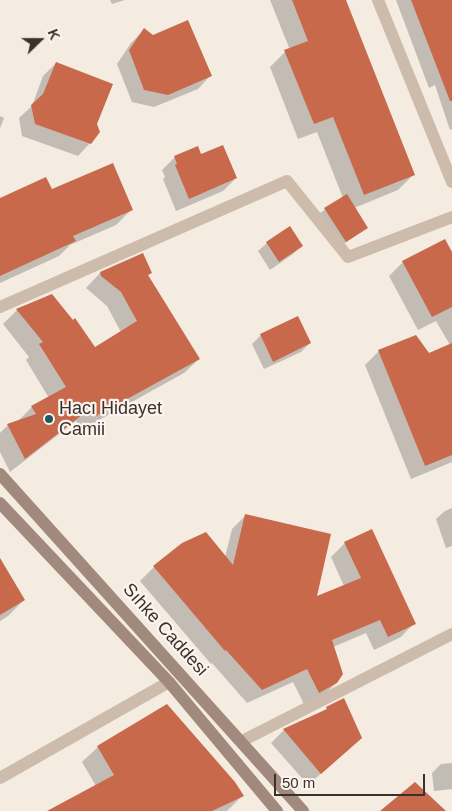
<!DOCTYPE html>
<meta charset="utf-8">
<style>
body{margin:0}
#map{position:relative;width:452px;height:811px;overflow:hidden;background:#f4ebe1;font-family:Helvetica,sans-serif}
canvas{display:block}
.north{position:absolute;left:15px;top:15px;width:50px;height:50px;-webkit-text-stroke:4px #fbf5ee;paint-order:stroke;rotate:68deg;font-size:14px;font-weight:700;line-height:20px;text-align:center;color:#3b302b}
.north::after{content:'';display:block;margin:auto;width:18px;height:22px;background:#3b302b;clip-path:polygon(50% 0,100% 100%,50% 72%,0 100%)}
.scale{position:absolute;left:274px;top:774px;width:151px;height:22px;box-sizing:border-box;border:2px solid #3b302b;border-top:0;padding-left:6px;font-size:15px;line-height:18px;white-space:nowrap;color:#3b302b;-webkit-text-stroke:4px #fbf5ee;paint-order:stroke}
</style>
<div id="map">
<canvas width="452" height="811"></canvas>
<div class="north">K</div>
<div class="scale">50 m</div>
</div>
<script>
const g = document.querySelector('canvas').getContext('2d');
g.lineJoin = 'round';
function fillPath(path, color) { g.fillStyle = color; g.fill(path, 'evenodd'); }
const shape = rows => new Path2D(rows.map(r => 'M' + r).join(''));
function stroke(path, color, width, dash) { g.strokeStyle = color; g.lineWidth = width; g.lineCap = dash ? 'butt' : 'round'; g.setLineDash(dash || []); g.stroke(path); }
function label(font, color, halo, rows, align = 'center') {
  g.font = font + ' Helvetica,sans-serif'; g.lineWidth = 4.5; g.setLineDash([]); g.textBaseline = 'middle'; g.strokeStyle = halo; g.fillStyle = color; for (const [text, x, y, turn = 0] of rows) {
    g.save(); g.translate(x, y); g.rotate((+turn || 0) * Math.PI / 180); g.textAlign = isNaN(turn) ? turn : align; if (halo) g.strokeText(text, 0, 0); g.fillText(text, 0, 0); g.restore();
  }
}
const shadow = shape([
 [110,0,125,0,112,4],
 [270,0,345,0,414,174,398,190,354,208,367,228,342,245,320,213,343,198,317,132,298,139,270,67,285,52,290,50],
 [396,0,452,0,452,129,450,130,435,85,429,88],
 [144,30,210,76,198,89,154,107,132,102,117,64,131,43],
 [56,63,96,124,90,143,78,156,22,136,19,118,32,106,43,76],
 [0,116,4,118,0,128],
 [197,148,200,156,236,178,223,191,176,211,163,179,165,177,162,170,174,158],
 [51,191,131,210,116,225,70,245,59,256,0,283,0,200],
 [267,243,302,246,293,254,270,270,258,251],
 [452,255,452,462,411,479,365,365,379,351,429,355,450,345,436,321,418,330,389,276,403,262],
 [100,273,150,273,147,276,199,359,184,373,81,430,76,421,10,472,0,452,0,433,8,425,18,421,32,407,49,398,26,360,29,357,3,324,17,310,95,349,121,332,107,306,86,288],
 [261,335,310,343,301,352,264,369,252,344],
 [452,508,452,546,446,548,436,519,445,511],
 [246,515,316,598,344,586,331,557,345,543,414,623,401,637,374,650,366,633,333,647,336,683,322,697,305,706,293,682,247,703,212,663,211,664,140,581,154,567,225,557,232,529],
 [0,560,24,600,8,616,0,621],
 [327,708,361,738,308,785,271,743,284,730,323,712],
 [98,747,242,796,227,811,49,811,96,786,82,762],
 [452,763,452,789,434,791,432,773,441,764]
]);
const building = shape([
 [292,0,346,0,415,175,364,195,333,117,314,124,284,50,308,41],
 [411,0,452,0,452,101,450,101],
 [188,20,212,76,168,95,144,90,129,50,144,28,153,35],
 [56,62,113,84,97,124,100,132,91,144,35,124,31,105,43,94],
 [223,145,237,178,189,199,175,165,177,164,174,156,198,146,201,154],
 [113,163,133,210,73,236,76,241,0,276,0,198,46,177,52,189],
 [347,194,368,228,346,242,324,208],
 [290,226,303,246,279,262,266,242],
 [445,239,452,252,452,307,432,317,402,261],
 [143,253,152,273,148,275,200,359,96,416,91,408,25,459,7,424,36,414,31,406,66,387,39,344,43,342,16,309,52,294,73,320,75,318,95,347,137,321,121,292,101,276,100,272],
 [298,316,311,343,273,362,260,334],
 [416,335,429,353,452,343,452,455,425,466,378,350],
 [245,514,331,534,317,596,361,578,344,542,372,529,416,624,388,637,380,620,332,640,343,674,337,683,319,693,307,669,262,690,226,650,225,651,153,566,182,543,206,532,233,565],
 [0,558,25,600,0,615],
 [344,698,362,738,321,774,283,729,327,709,326,707],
 [167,704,235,782,244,796,212,811,47,811,114,775,97,746],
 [415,782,446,811,380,811]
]);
const minor = shape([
 [378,0,452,182],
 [0,307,287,181,348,257,452,217],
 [242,741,452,634],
 [0,778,169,682]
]);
const secondary = shape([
 [0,474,303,811],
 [0,503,169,682,277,811]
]);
const markers = [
 [49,419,5,"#1f5a5e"]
];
const poiNames = [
 ["Hacı Hidayet",59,409],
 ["Camii",59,430]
];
const streetNames = [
 ["Sıhke Caddesi",165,630,48]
];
fillPath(shadow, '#0003');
fillPath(building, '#c8694b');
stroke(minor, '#cdbbac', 12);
stroke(secondary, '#a18a7d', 12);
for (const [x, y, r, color] of markers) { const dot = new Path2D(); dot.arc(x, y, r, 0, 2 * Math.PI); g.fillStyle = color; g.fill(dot); stroke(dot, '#fbf5ee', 2); }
label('18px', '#3b302b', '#fbf5ee', poiNames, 'left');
label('18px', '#3b302b', '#fbf5ee', streetNames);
</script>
